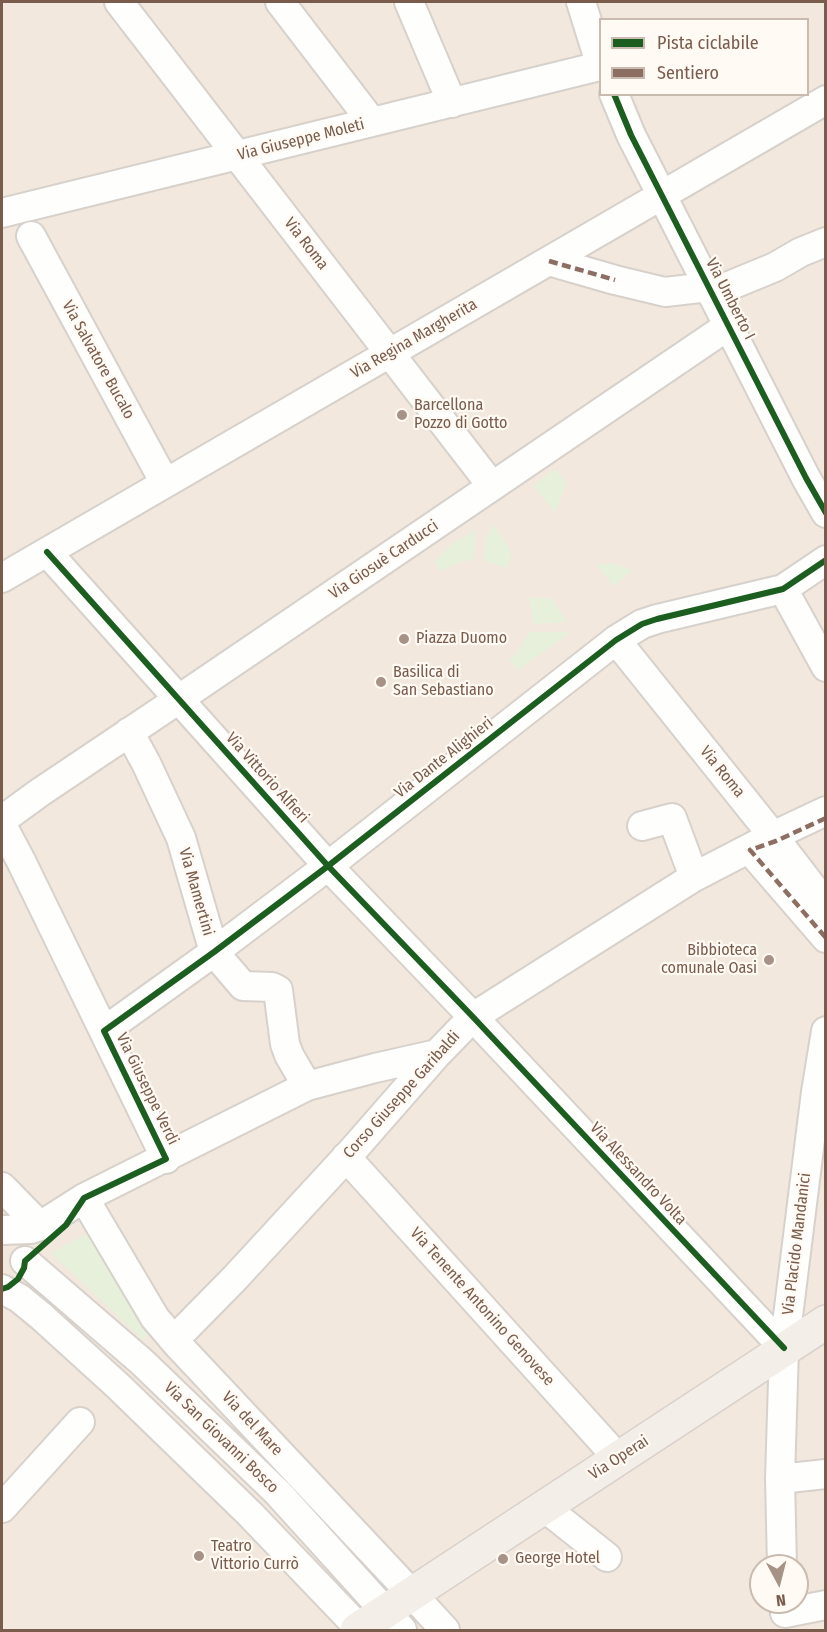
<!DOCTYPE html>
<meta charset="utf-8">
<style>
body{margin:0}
#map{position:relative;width:827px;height:1632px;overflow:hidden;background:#f9f5f0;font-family:"Fira Sans Condensed",sans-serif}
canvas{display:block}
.frame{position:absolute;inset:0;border:3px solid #7a5c4d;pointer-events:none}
.legend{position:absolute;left:599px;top:18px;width:210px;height:78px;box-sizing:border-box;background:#fffaf3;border:2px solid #cabbb1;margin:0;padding:8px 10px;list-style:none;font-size:18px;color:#7a5c4d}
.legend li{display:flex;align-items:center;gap:12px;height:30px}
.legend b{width:30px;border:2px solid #cabbb1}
.north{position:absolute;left:749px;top:1554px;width:60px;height:60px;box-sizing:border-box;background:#fffaf3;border:2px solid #cabbb1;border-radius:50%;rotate:173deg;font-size:16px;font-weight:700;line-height:24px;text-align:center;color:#7a5c4d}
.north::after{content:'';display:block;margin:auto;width:21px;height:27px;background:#a69286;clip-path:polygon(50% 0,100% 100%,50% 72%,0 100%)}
</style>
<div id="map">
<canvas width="827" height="1632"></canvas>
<div class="frame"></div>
<ul class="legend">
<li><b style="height:8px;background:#1b5e20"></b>Pista ciclabile</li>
<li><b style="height:8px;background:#8d6e63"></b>Sentiero</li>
</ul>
<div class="north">N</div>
</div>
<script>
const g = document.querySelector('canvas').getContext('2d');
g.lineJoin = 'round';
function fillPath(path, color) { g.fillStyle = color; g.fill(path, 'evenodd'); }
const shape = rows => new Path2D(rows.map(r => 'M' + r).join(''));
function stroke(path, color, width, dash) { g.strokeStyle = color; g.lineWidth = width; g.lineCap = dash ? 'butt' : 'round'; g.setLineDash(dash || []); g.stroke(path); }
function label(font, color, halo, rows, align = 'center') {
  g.font = font + ' "Fira Sans Condensed",sans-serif'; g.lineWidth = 4.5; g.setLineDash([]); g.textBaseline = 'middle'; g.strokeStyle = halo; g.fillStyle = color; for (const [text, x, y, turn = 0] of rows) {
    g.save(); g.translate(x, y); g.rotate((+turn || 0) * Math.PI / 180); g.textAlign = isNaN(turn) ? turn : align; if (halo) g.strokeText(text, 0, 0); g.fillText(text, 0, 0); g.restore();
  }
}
const residential = shape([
 [2,2,825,2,825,1630,2,1630],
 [600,20,808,20,808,94,600,94],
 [761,1566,797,1566,797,1602,761,1602]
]);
const green = shape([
 [555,469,567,482,555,512,533,486],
 [493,524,510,549,511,560,505,568,484,560,486,538],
 [476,530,473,560,463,561,440,571,434,562,452,544],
 [613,563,632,570,614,586,596,565],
 [529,598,551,598,567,622,534,624],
 [529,632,571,632,518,670,509,659,517,653],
 [95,1230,151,1332,143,1340,51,1253]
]);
const minor = shape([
 [119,2,492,486],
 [280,2,372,122],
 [409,2,452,103],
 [581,2,600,63],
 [614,94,631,135,806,478,826,513],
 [2,213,600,66],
 [31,236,165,483],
 [549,261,615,280,665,292,709,287],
 [712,293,775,267,801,252,826,242],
 [47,552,328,866,473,1017,784,1348],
 [2,578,826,100],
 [783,589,826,667],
 [616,640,773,836,826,905],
 [129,732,146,763,181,838,214,952,243,986,272,987,278,990,285,1044,289,1055,307,1086],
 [2,820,39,793,179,699,728,326],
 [2,825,21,861,166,1159],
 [642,826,672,818,694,877],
 [769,843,750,850,826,938],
 [104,1031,214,952,328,866,616,640,642,624,657,619,783,589,826,560],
 [346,1157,618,1458],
 [2,1187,40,1226],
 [84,1198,155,1318,178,1345,412,1594,445,1630],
 [3,1230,31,1229,40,1226,84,1198,307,1086,375,1068,437,1054],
 [25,1261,142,1362,278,1493,402,1630],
 [2,1289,19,1298,41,1316,118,1386,250,1514,361,1630],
 [174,1340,235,1278,353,1150,437,1054,473,1017,694,877,773,836,826,811],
 [780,1479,826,1474],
 [544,1507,607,1557],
 [2,1508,80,1422],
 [782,1566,780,1479,784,1348,816,1092,826,1031],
 [785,1613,826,1605]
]);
const major = shape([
 [357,1630,826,1322]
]);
const quiet = shape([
 [549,261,615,280],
 [826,818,776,841,750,850,826,938]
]);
const cycleway = shape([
 [614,94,631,135,806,478,826,513],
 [47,552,328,866,473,1017,784,1348],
 [2,1289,8,1287,18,1279,24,1268,25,1261,66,1225,84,1198,166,1159,104,1031,214,952,328,866,616,640,642,624,657,619,783,589,826,560]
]);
const markers = [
 [402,415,6,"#a69286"],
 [404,639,6,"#a69286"],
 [381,682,6,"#a69286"],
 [769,960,6,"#a69286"],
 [199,1556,6,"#a69286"],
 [503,1559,6,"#a69286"]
];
const streetNames = [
 ["Via Giuseppe Moleti",301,140,-14],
 ["Via Roma",306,244,52],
 ["Via Umberto I",730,299,63],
 ["Via Regina Margherita",414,339,-30],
 ["Via Salvatore Bucalo",98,360,61],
 ["Via Giosuè Carducci",384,560,-34],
 ["Via Dante Alighieri",444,758,-38],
 ["Via Roma",722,772,51],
 ["Via Vittorio Alfieri",267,778,48],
 ["Via Mamertini",196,892,74],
 ["Via Giuseppe Verdi",147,1089,64],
 ["Corso Giuseppe Garibaldi",402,1095,-48],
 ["Via Alessandro Volta",638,1174,47],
 ["Via Placido Mandanici",797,1244,-83],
 ["Via Tenente Antonino Genovese",482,1307,48],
 ["Via del Mare",252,1424,47],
 ["Via San Giovanni Bosco",221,1438,44],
 ["Via Operai",619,1458,-33]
];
const poiNames = [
 ["Barcellona",414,406],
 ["Pozzo di Gotto",414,424],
 ["Piazza Duomo",416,639],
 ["Basilica di",393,673],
 ["San Sebastiano",393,691],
 ["Bibbioteca",757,951,"right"],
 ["comunale Oasi",757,969,"right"],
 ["Teatro",211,1547],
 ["Vittorio Currò",211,1565],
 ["George Hotel",515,1559]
];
fillPath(residential, '#f2e8de');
fillPath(green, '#e7f0db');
stroke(minor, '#d7d1cb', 32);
stroke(major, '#dad1cc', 36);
stroke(minor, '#fefefd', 28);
stroke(major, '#f3eee8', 33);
stroke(quiet, '#8d6e63', 4.5, [9, 4.5]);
stroke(cycleway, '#1b5e20', 6);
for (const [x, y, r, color] of markers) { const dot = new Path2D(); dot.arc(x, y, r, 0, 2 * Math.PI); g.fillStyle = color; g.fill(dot); stroke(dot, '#fffaf3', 2); }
label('16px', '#7a5c4d', '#fffaf3', streetNames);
label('16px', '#7a5c4d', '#fffaf3', poiNames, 'left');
</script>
